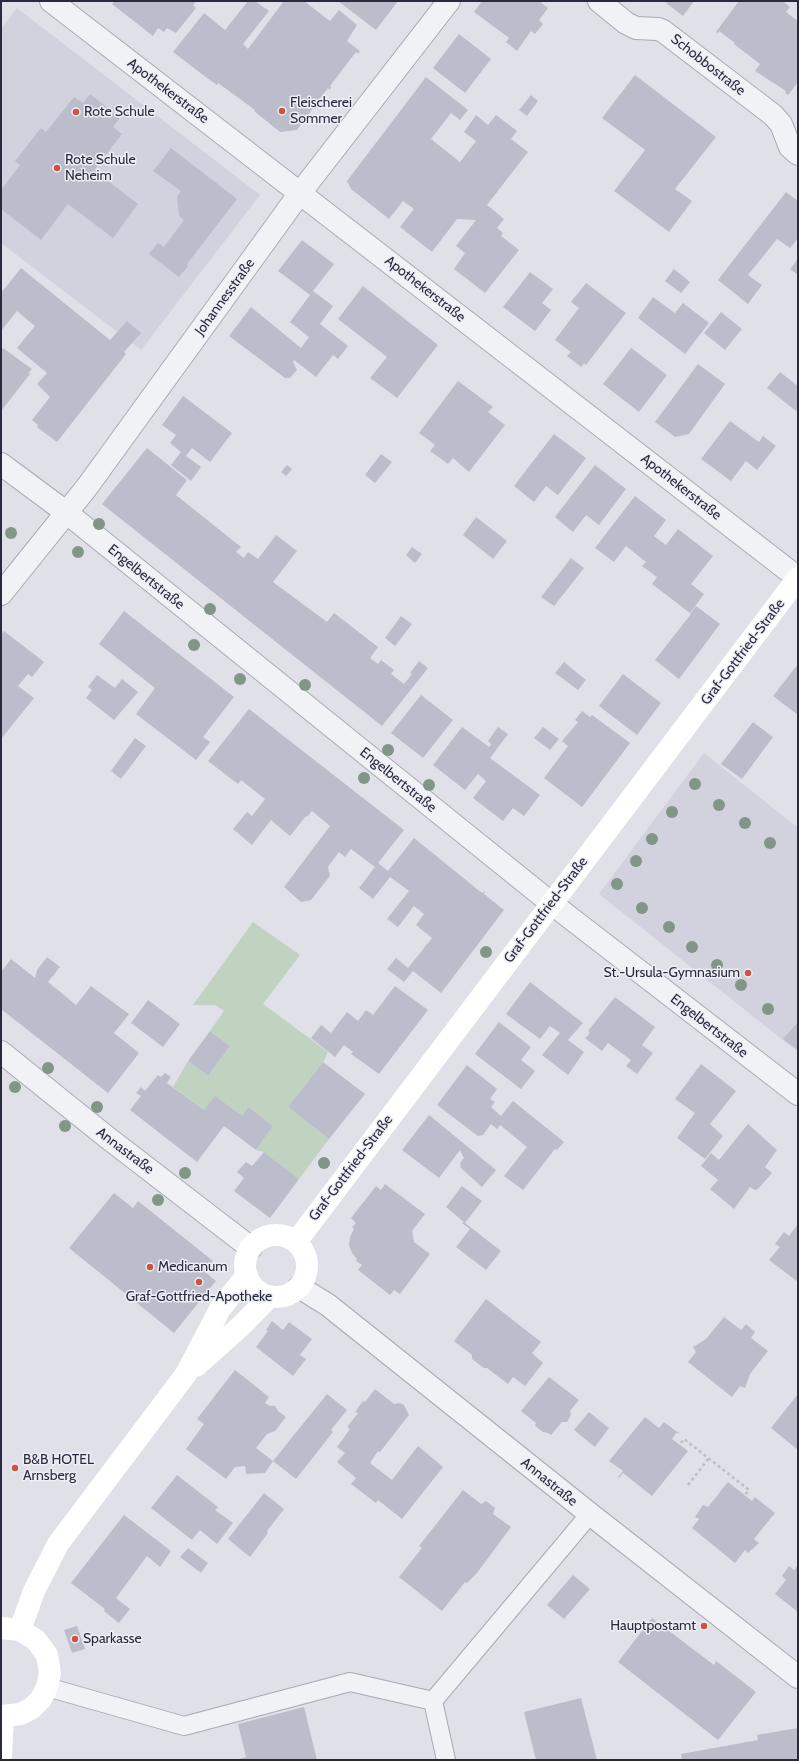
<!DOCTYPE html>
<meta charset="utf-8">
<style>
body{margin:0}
#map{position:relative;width:799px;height:1761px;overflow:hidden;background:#dfe0e8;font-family:Cabin,sans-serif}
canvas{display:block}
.frame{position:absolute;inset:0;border:2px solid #282a3e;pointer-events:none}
</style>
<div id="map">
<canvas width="799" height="1761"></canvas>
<div class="frame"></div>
</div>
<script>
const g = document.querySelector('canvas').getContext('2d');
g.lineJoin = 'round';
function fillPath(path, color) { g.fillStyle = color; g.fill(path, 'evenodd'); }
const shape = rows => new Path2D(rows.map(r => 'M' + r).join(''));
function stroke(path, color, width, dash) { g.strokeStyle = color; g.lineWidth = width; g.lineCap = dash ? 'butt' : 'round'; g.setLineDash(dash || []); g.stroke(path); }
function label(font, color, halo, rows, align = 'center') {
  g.font = font + ' Cabin,sans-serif'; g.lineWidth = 3; g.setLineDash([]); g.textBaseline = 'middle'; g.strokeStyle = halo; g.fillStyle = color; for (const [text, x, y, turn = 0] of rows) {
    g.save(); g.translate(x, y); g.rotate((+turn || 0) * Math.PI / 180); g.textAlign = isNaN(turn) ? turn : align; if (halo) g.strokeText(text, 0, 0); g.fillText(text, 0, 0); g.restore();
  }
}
const built = shape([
 [17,8,260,195,141,350,1,243,1,29],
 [704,753,798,828,798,1052,599,894]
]);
const green = shape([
 [253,922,300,955,263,1004,328,1052,323,1062,288,1107,329,1139,299,1179,264,1152,256,1150,273,1126,248,1108,242,1116,204,1110,173,1087,188,1061,208,1076,230,1046,210,1031,224,1011,215,1005,193,1005]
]);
const building = shape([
 [115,1,196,1,193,5,196,8,176,33,167,28,164,32,158,28,153,36,112,4],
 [248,1,255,1,269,11,243,44,248,49,284,1,304,1,330,21,339,10,357,25,347,41,360,51,358,54,356,52,330,86,331,87,330,90,328,88,317,102,319,104,318,105,316,104,297,130,280,132,254,111,255,110,218,83,217,85,207,78,173,52,204,13,225,30],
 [338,1,398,1,376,30],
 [482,1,539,1,548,8,539,20,543,24,535,34,531,31,517,51,506,42,509,38,474,12],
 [668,1,694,1,683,16,666,3],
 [739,1,783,1,790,7,786,12,798,21,798,82,788,95,785,93,786,91,755,71,760,64,734,44,735,43,719,31,718,33,716,32],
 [459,34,491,59,465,93,433,68],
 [635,75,716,137,675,189,692,201,669,232,614,191,645,150,602,118],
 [426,77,468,110,460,120,451,113,431,139,460,162,476,141,464,132,476,115,488,125,496,115,517,131,511,139,528,152,487,205,504,219,497,228,503,233,501,236,519,250,485,293,454,269,465,253,456,246,476,220,457,219,432,252,400,227,414,209,403,201,389,219,351,189,347,181],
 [90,94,120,118,113,127,122,134,94,170,138,204,113,238,68,204,41,240,1,209,1,190,20,165,15,161,41,128,46,132,74,97,83,103],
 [531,95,538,101,527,116,519,110],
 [171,148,237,199,187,264,188,266,179,277,149,254,158,243,164,247,184,220,179,216,177,197,181,191,153,171],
 [786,192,798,201,798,238,790,248,777,239,748,275,762,285,748,304,718,280],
 [302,240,334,264,313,291,333,306,320,324,348,346,338,359,333,355,316,377,294,360,293,362,297,370,290,378,285,378,229,336,251,307,301,348,309,337,290,322,310,295,278,271],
 [798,259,798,275,790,269],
 [21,268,110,340,127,321,141,333,124,352,126,354,57,442,37,427,38,425,32,420,50,397,37,384,47,373,17,348,35,326,17,311,1,331,1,293],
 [674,269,690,282,681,293,665,281],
 [530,272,553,289,542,303,551,310,535,331,503,307],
 [586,283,626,313,586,365,584,363,581,367,567,356,571,352,555,340,579,308,571,302],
 [363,286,438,345,397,398,370,378,387,357,338,319],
 [653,297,675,313,683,303,709,323,685,354,638,318],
 [721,312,742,329,725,350,704,333],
 [3,348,32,369,28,373,30,374,1,411,1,351],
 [631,348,667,375,639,412,603,384],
 [698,364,725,384,689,434,675,437,655,422],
 [780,372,798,386,798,409,796,411,767,388],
 [458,381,493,407,488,412,505,425,469,472,453,458,448,464,430,451,435,445,419,433],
 [183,396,232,433,210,462,192,448,186,456,201,467,191,481,171,465,181,452,170,443,176,435,162,425],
 [730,421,759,442,763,436,776,446,757,470,746,461,731,481,701,459],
 [554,434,586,458,558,495,546,486,534,502,514,486],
 [147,448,187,480,176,495,241,547,236,552,244,558,248,552,258,559,276,535,297,551,273,582,327,622,334,613,378,647,370,658,378,664,381,660,394,670,391,674,404,684,412,674,410,673,419,661,428,668,382,726,102,504],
 [381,454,392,462,375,483,365,475],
 [287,465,292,469,286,476,281,472],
 [595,465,626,489,599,525,586,515,573,532,555,517],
 [635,496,666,520,654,536,666,545,678,529,713,556,691,584,704,594,690,613,652,584,657,577,642,566,646,562,626,546,614,562,595,548],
 [476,517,507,541,493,559,463,535],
 [412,547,422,554,415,563,406,555],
 [571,558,584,568,554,606,541,597],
 [696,606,720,624,679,679,655,660,691,614,690,614],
 [124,611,234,697,203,737,210,742,196,760,136,714,155,688,99,644],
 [401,616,412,624,395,646,385,638],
 [4,631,44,662,32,677,28,674,18,686,34,698,1,739,1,635],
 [564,662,586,680,578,690,555,673],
 [798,664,798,715,773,696],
 [623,674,661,703,637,735,599,706],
 [97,675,115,688,122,679,138,692,114,720,86,698,92,690,88,687],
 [421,695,453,720,423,758,391,733],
 [249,709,404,830,378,863,388,871,414,838,482,893,485,891,484,894,504,910,441,993,413,971,404,982,387,969,396,958,408,968,432,938,416,925,424,914,414,906,398,927,387,919,409,891,390,877,373,899,359,888,375,867,351,849,345,857,339,852,328,867,330,876,311,900,301,902,284,887,330,826,312,811,307,817,306,816,290,836,271,820,252,845,233,829,247,812,252,816,265,799,241,780,238,784,208,761],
 [582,711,590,717,592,715,630,743,582,807,544,778,568,746,562,741,578,722,575,720],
 [753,722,773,737,742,779,721,764],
 [462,727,489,747,491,744,488,741,498,727,508,734,490,758,540,795,524,816,513,808,503,821,473,798,486,781,478,774,465,790,433,765],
 [543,727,559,739,550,750,534,738],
 [135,738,146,746,121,779,111,771],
 [47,957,60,967,48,982,76,1005,91,986,129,1014,114,1033,139,1053,108,1093,1,1009,1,972,11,959,35,978,37,970],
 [530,982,583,1023,568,1040,584,1052,568,1075,542,1055,560,1033,550,1026,540,1039,506,1014],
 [395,986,428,1010,379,1074,351,1054,353,1052,344,1045,335,1057,311,1038,321,1025,331,1033,347,1012,358,1021,366,1010,373,1015],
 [615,997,655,1027,642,1045,653,1053,637,1074,626,1066,631,1060,608,1043,602,1051,585,1038,590,1033,588,1031],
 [148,1000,180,1024,163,1047,131,1023],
 [499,1022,531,1047,521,1060,535,1071,521,1089,475,1054],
 [798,1022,798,1050,783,1039],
 [210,1031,230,1046,208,1076,188,1061],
 [323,1062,365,1094,329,1139,288,1107],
 [701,1064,736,1091,710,1124,723,1136,705,1159,677,1138,695,1113,675,1099],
 [467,1065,497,1089,490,1099,495,1102,491,1107,501,1116,513,1101,564,1142,557,1150,555,1149,523,1190,504,1176,527,1147,500,1125,497,1129,491,1124,483,1135,478,1136,437,1105],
 [165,1073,171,1077,167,1083,204,1110,215,1096,242,1116,248,1107,273,1126,256,1150,224,1126,197,1162,130,1110,141,1096,136,1093,141,1087,145,1091,158,1075,161,1077],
 [429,1115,496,1170,482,1187,461,1168,460,1163,464,1158,460,1150,439,1178,402,1150],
 [748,1124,777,1150,765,1167,772,1173,758,1189,755,1190,750,1187,734,1209,710,1189,718,1180,701,1166,711,1153,719,1160],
 [264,1152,299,1179,270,1218,234,1191,244,1178,237,1172,246,1162,252,1166],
 [385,1184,425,1214,412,1231,414,1242,430,1254,400,1294,394,1290,390,1295,358,1270,362,1265,356,1261,357,1259,352,1253,349,1245,350,1237,354,1229,352,1227,356,1223,351,1218,376,1186,381,1190],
 [462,1186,482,1201,465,1223,501,1251,486,1270,456,1247,470,1229,462,1223,464,1222,446,1207],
 [114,1193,133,1208,138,1201,213,1261,205,1272,216,1281,174,1333,69,1248],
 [798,1224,798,1282,769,1260,780,1247,775,1244,784,1232,789,1236],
 [486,1299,541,1342,532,1353,543,1363,525,1386,513,1377,508,1384,487,1368,484,1368,472,1359,472,1355,454,1341],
 [724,1317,741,1330,746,1324,755,1332,751,1338,768,1351,750,1374,745,1388,740,1386,732,1397,688,1362,696,1352,693,1347,706,1339],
 [272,1321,283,1330,289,1322,312,1339,300,1355,306,1359,293,1376,256,1347,268,1331,266,1330],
 [235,1370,269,1397,265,1403,270,1406,275,1406,278,1411,286,1417,275,1431,267,1434,256,1448,273,1461,265,1473,246,1474,245,1466,235,1467,226,1479,186,1449,204,1424,197,1419],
 [549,1377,579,1400,570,1411,571,1415,567,1422,562,1422,551,1435,548,1433,543,1432,535,1426,536,1423,521,1411],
 [375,1389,394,1404,400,1403,404,1405,409,1415,380,1452,378,1451,370,1463,392,1480,418,1446,443,1467,402,1519,378,1500,376,1503,351,1484,356,1478,337,1462,345,1453,337,1447,350,1429,347,1427,358,1413,355,1412,363,1401,365,1402],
 [327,1394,347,1410,331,1430,333,1432,296,1479,273,1461],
 [798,1394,798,1450,771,1428],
 [589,1412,609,1428,595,1447,574,1430],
 [645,1417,659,1428,664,1422,680,1434,676,1433,672,1439,688,1451,652,1496,623,1473,619,1478,618,1477,623,1471,609,1461],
 [177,1475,218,1507,215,1510,233,1523,217,1544,200,1530,192,1540,151,1508],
 [728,1482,752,1501,755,1497,775,1513,754,1539,759,1543,748,1553,745,1550,735,1563,692,1528,699,1519,695,1517,703,1505,708,1507],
 [463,1490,481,1504,486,1501,495,1508,493,1514,511,1527,477,1573,467,1583,465,1582,442,1611,399,1577,422,1548,419,1546],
 [264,1493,284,1509,267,1531,268,1533,250,1557,228,1539],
 [124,1515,171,1551,160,1567,147,1556,116,1598,130,1609,119,1623,104,1611,105,1609,71,1583],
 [188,1548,208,1563,201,1573,180,1557],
 [798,1565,798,1612,775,1594,786,1580,782,1576,789,1566,794,1570],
 [573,1575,590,1589,564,1619,547,1605],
 [652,1618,714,1665,716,1661,756,1692,718,1740,618,1662],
 [77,1626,85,1649,72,1653,64,1630],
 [581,1698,597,1760,536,1760,524,1712],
 [304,1707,317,1760,236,1760,246,1757,238,1724],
 [798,1728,798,1760,682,1760,681,1754,758,1740,757,1735]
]);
const path = shape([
 [681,1443,684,1439,749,1490,745,1495],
 [688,1485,709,1458]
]);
const lane = shape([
 [47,1687,184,1726,350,1682,433,1701,590,1514],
 [433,1701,446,1760]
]);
const street = shape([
 [51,1,798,578],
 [599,1,626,23,636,28,658,29,663,31,773,115,781,124,790,147,798,154],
 [1,464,67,513,551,903,798,1094],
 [1,594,87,487,300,193,449,1],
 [1,1052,108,1138,251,1248],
 [299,1287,328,1305,590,1514,798,1677]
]);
const secondary = shape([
 '245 1266a31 31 0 1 1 62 0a31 31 0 1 1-62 0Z',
 [296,1242,798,578],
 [196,1366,243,1324,270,1296],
 [1,1628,20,1630,36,1640,47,1655,50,1673,47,1687,41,1699,32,1708,21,1714,1,1716],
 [20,1630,34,1591,58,1544,186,1374,220,1309,247,1275],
 [1,1756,3,1717]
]);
const trees = [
 [99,524],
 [11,533],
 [78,552],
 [210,609],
 [194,645],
 [240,679],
 [305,685],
 [388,750],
 [364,778],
 [695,784],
 [429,785],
 [719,805],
 [672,812],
 [745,823],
 [652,839],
 [770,843],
 [636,861],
 [617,884],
 [642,908],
 [669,927],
 [692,947],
 [486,952],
 [717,965],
 [741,985],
 [768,1009],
 [48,1068],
 [15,1087],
 [97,1107],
 [65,1126],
 [324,1163],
 [185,1173],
 [158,1200]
];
const markers = [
 [282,111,4,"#cb5545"],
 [76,112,4,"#cb5545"],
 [57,168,4,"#cb5545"],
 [748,973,4,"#cb5545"],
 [150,1267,4,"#cb5545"],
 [199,1282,4,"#cb5545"],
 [15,1468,4,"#cb5545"],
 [704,1626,4,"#cb5545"],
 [75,1639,4,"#cb5545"]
];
const streetNames = [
 ["Schobbostraße",708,65,38],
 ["Apothekerstraße",168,91,37],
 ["Apothekerstraße",425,289,38],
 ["Johannesstraße",225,297,-54],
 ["Apothekerstraße",681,487,38],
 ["Engelbertstraße",146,577,39],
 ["Graf-Gottfried-Straße",743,652,-53],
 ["Engelbertstraße",398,780,39],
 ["Graf-Gottfried-Straße",546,910,-53],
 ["Engelbertstraße",709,1026,38],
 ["Annastraße",125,1151,37],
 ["Graf-Gottfried-Straße",351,1168,-53],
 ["Annastraße",549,1482,39]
];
const poiNames = [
 ["Fleischerei",290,103],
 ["Sommer",290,119],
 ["Rote Schule",84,112],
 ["Rote Schule",65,160],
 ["Neheim",65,176],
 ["St.-Ursula-Gymnasium",740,973,"right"],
 ["Medicanum",158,1267],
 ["Graf-Gottfried-Apotheke",199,1297,"center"],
 ["B&B HOTEL",23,1460],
 ["Arnsberg",23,1476],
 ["Hauptpostamt",696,1626,"right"],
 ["Sparkasse",83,1639]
];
fillPath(built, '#d1d2dd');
fillPath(green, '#c0d2c0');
fillPath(building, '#bcbdca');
stroke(lane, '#a8a9b5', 20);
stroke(street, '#a8a9b5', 24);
stroke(path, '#bdbec6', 2.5, [3, 3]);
stroke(lane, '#f1f2f6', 18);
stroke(street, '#f1f2f6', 22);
stroke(secondary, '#fff', 22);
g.fillStyle = '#829687';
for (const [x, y] of trees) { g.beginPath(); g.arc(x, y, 6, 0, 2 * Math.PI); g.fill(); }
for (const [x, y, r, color] of markers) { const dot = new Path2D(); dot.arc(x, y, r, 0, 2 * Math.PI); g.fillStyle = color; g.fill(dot); stroke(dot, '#eeeff5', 1.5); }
label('14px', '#282a3e', '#eeeff5', streetNames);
label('14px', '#282a3e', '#eeeff5', poiNames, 'left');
</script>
